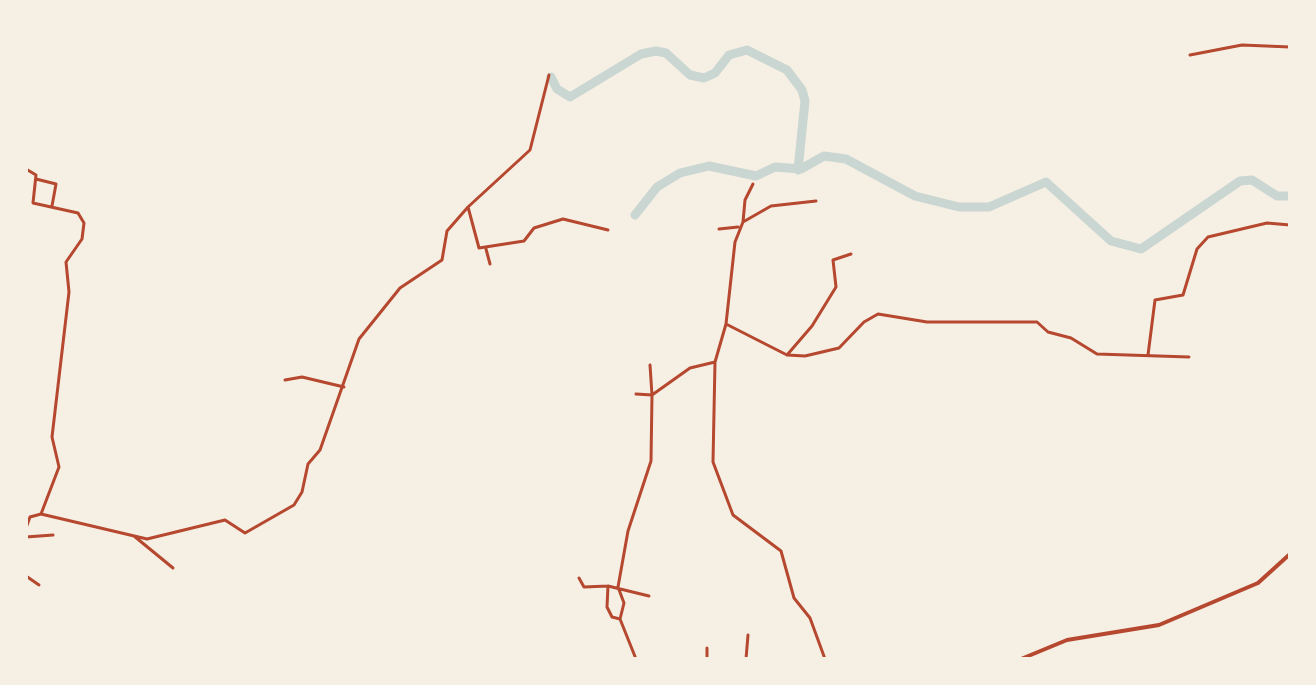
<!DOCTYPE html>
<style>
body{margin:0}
#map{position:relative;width:1316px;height:685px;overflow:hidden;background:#f6efe4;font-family:Helvetica,sans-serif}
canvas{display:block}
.frame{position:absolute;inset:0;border:28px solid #f6efe4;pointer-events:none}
</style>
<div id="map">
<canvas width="1316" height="685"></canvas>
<div class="frame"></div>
</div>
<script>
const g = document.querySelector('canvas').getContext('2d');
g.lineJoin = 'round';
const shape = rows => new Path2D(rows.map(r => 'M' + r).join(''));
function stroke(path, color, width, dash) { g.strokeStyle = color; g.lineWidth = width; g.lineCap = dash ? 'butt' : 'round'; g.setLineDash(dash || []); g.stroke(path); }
const river = shape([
 [551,77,557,89,570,97,641,54,656,51,666,53,690,75,704,78,715,73,729,55,747,50,787,70,802,90,805,101,798,170],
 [635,215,657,187,680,173,709,166,756,176,775,167,801,169,824,156,846,159,915,196,959,207,989,207,1046,182,1111,241,1141,249,1240,181,1252,180,1277,196,1290,196]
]);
const minor = shape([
 [1190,55,1242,45,1290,47],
 [549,75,530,150,468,207,479,248,524,241,534,228,563,219,608,230],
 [26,169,36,175,33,203,78,213,84,223,82,239,66,262,69,292,52,437,59,467,41,514,147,539,225,520,245,533,294,505,302,492,308,464,320,450,359,339,400,288,442,260,447,231,468,207],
 [36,179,56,184,52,206],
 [753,184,745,200,743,222,735,242,726,324,715,362,713,462,733,515,781,551,794,598,810,618,825,659],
 [743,222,771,206,816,201],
 [719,229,738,227],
 [486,249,490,264],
 [726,324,787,355,812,326,836,287,833,260,851,254],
 [787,355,805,356,839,348,864,322,878,314,927,322,1037,322,1048,332,1071,338,1097,354,1189,357],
 [1148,355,1155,300,1183,295,1197,249,1208,237,1267,223,1290,225],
 [285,380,302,377,344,387],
 [636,394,652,395,650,365],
 [26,528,30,517,41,514],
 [134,536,173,568],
 [26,537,53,535],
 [26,576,39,585],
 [579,578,584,587,608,586,607,607,612,617,620,619,636,659],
 [608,586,649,596],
 [620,619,624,603,618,587,628,531,651,461,652,395,690,368,715,362],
 [707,659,707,648],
 [746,659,748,635]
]);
const tertiary = shape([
 [1021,659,1067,640,1159,625,1258,583,1290,554]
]);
stroke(river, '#c9d6d2', 9);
stroke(minor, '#b5482f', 3);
stroke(tertiary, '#b5482f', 4);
</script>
